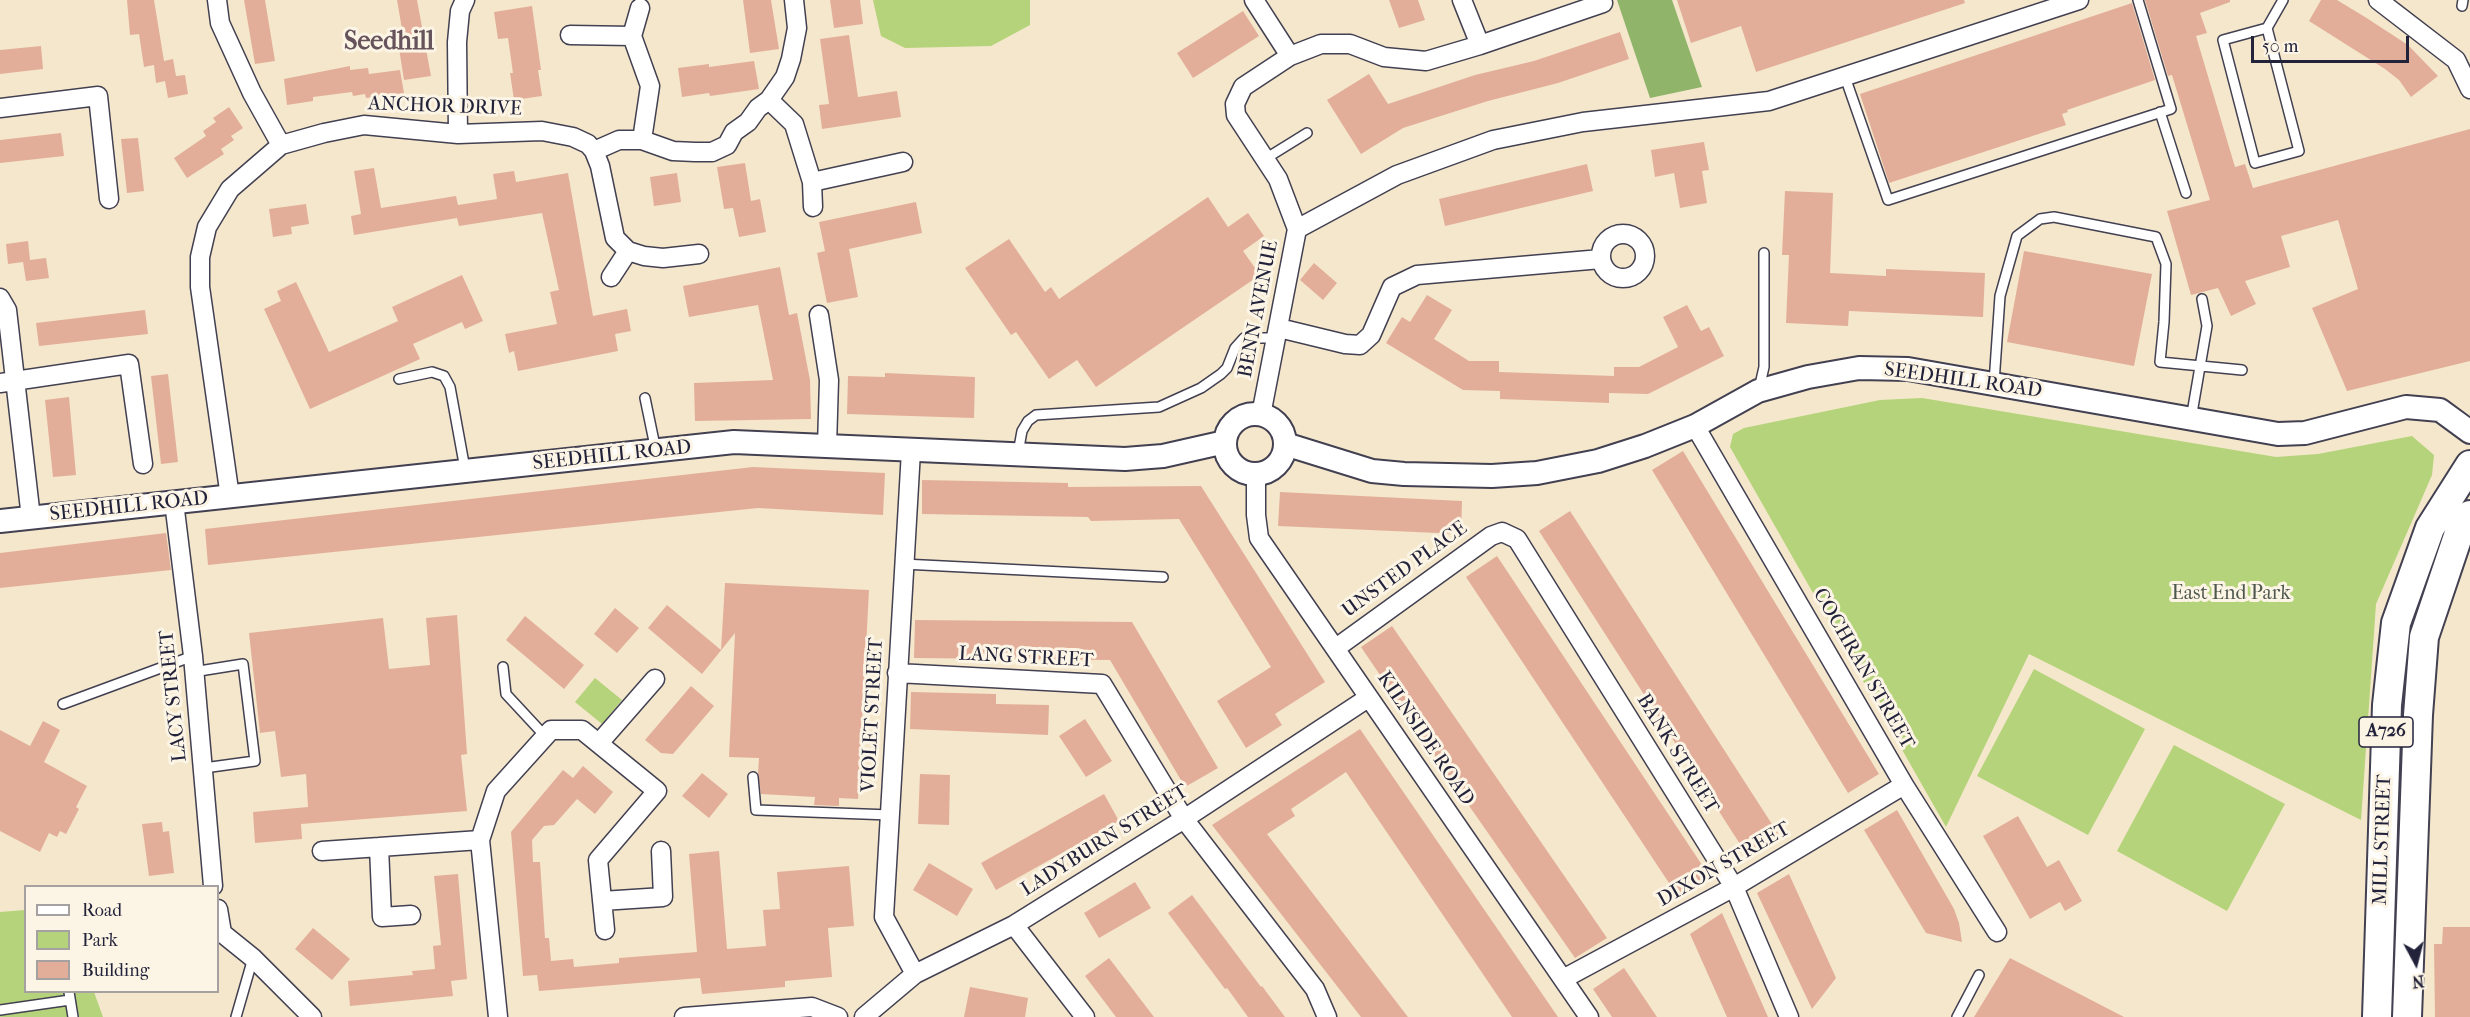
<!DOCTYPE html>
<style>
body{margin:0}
#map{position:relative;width:2470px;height:1017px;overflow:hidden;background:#f4e7cc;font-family:"IM FELL French Canon",serif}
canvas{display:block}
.legend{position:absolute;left:24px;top:885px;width:195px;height:108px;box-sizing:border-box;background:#fcf5e5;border:2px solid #a5a1a1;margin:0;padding:8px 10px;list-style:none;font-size:18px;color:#22223b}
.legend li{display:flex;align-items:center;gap:12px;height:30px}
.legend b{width:30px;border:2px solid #a5a1a1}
.north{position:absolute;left:2386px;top:933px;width:60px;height:60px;-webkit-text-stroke:4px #fcf5e5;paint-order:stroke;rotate:173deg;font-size:16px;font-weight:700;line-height:24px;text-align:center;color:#22223b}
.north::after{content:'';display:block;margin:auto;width:21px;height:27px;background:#22223b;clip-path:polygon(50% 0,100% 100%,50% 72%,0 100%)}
.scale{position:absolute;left:2251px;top:36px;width:158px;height:27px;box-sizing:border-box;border:3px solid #22223b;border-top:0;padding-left:8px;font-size:18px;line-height:21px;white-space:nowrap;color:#22223b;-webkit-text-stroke:4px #fcf5e5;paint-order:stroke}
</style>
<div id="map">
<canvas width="2470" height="1017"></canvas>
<ul class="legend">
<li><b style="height:8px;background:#fff"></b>Road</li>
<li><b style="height:16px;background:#b5d37a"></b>Park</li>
<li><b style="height:16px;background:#e3ae99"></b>Building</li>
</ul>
<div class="north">N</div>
<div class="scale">50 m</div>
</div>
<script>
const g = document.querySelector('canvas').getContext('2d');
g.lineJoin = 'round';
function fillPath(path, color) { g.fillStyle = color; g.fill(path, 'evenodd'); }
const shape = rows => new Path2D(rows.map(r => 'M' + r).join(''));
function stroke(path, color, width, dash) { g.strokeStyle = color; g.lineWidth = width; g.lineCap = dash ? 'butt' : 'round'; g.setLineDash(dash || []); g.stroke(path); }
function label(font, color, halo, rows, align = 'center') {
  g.font = font + ' "IM FELL French Canon",serif'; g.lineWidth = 6; g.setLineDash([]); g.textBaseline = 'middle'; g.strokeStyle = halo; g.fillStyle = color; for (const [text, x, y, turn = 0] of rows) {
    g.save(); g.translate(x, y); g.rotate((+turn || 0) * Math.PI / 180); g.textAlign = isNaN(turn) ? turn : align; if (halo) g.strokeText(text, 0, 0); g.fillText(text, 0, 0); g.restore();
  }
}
const green = shape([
 [873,0,1030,0,1030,25,991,46,905,48,881,36],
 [1922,398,2276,457,2318,454,2412,436,2434,455,2432,475,2376,604,2361,820,2029,654,1946,827,1730,447,1733,434,1744,428,1880,400],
 [2034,669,2145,729,2088,835,1977,776],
 [595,678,622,700,602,724,575,702],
 [2174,745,2285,804,2227,911,2117,851],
 [25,910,26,992,94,992,103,1017,0,1017,0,912]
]);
const forest = shape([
 [1617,0,1672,0,1702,87,1650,98]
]);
const building = shape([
 [127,0,154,0,164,61,173,59,176,76,185,75,188,94,168,98,165,81,156,83,154,65,144,67,139,34,130,35],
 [244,0,265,0,275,61,255,64],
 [397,0,417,0,431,76,404,80,397,36,403,35],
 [743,0,771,0,779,49,750,53],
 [830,0,860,0,863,24,834,28],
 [1389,0,1418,0,1425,20,1399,28],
 [1677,0,1964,0,1965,3,1756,72,1741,26,1691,43],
 [2145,0,2230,0,2230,2,2200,13,2207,33,2196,36,2235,167,2245,164,2253,188,2470,129,2470,361,2347,391,2312,308,2358,289,2338,220,2281,236,2290,267,2245,281,2256,304,2231,316,2218,288,2191,295,2167,211,2210,200,2172,75,2168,76],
 [2321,0,2337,0,2365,17,2408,45,2438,76,2411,97,2399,80,2385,69,2309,21],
 [2132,3,2155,80,2067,110,2068,112,2062,114,2066,125,1889,183,1860,94],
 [532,6,541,70,538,70,542,96,514,100,510,73,513,73,508,38,498,39,494,12],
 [1243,11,1259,36,1193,78,1177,53],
 [1620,32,1629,59,1558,83,1488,101,1403,128,1361,154,1327,100,1369,74,1388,104,1475,75,1534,61],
 [849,35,858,97,897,91,901,117,822,129,819,105,829,104,820,39],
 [41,46,43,69,0,74,0,50],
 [754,61,759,89,710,96,709,93,682,97,678,68,709,64,709,67],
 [350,66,350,70,368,68,369,74,400,70,404,93,366,98,365,94,353,96,352,92,313,97,313,101,287,105,284,79],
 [229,107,243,128,231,136,234,140,221,149,224,154,187,178,174,158,206,136,203,131,216,122,213,118],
 [61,133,64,156,0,163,0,140],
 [138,138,144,191,127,193,121,139],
 [1704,142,1709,170,1702,171,1707,203,1680,208,1674,173,1655,177,1651,150],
 [745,163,751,201,760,199,766,232,739,237,733,208,724,209,717,167],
 [1587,164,1593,191,1445,226,1439,199],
 [374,168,381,208,456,196,458,205,497,199,493,174,514,171,516,182,568,173,593,316,627,309,631,331,615,334,618,351,518,371,514,351,509,353,505,334,557,324,550,292,559,290,542,213,459,226,457,218,354,235,351,216,361,214,354,171],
 [677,173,681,202,654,206,650,177],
 [1785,191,1833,193,1830,273,1886,276,1886,269,1985,273,1983,317,1849,311,1848,326,1786,323,1789,255,1782,255],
 [1208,197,1228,227,1248,213,1264,236,1243,251,1260,275,1096,387,1077,360,1049,379,1016,332,1011,335,965,268,1009,239,1045,292,1051,287,1059,299],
 [916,202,922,233,849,249,858,297,827,303,817,253,825,251,819,222],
 [306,204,309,224,291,227,292,234,273,237,269,209],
 [28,241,30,260,46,258,49,278,26,281,23,262,8,264,6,244],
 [2024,251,2152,274,2134,366,2007,342],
 [1314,263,1337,283,1323,300,1300,280],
 [780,267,789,315,797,313,810,380,811,419,695,421,694,383,773,380,758,305,689,317,683,286],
 [462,275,483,321,465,329,462,322,413,344,420,359,310,409,264,309,281,301,277,291,296,282,329,352,398,321,392,307],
 [1427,295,1452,310,1434,339,1469,361,1499,361,1499,372,1614,376,1614,367,1639,367,1678,347,1663,317,1687,305,1701,331,1709,327,1724,356,1648,394,1609,393,1609,403,1500,399,1500,391,1463,390,1386,343,1402,317,1410,322],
 [145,310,148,334,39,346,36,323],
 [885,373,975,377,974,418,847,414,848,376,885,377],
 [168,374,178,462,161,464,151,376],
 [69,397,76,475,53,477,45,400],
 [1683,451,1879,774,1848,793,1652,470],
 [753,467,885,473,883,515,758,508,208,565,205,529],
 [922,480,1068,483,1068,487,1201,486,1325,682,1275,714,1282,725,1246,748,1217,701,1271,667,1179,519,1091,521,1088,517,922,514],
 [1280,492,1462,501,1461,534,1278,526],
 [1570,511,1779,835,1747,855,1539,531],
 [166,533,171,570,0,588,0,553],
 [1497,556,1710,877,1679,898,1466,577],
 [725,583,869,590,858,799,839,798,839,806,814,805,815,797,761,794,758,773,759,758,729,757,735,633,702,674,648,628,667,605,721,650],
 [615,608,639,628,617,653,594,634],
 [457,615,467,754,461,755,467,811,301,824,302,839,255,843,253,812,308,807,306,774,281,777,275,731,260,733,249,633,383,618,389,669,430,665,426,618],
 [525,616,584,665,564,689,506,640],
 [915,620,1132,622,1218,768,1185,787,1110,660,914,658],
 [1392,626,1512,800,1607,938,1575,958,1456,787,1361,647],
 [691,686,714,706,673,754,661,753,645,740],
 [911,692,996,694,996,704,1049,705,1048,735,910,729],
 [1085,719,1112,761,1086,777,1059,736],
 [43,721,60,730,44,762,87,786,76,807,79,809,66,834,60,831,57,837,49,833,40,852,0,831,0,730,30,746],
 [1360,729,1424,822,1558,1017,1512,1017,1346,772,1291,809,1295,816,1267,834,1408,1017,1361,1017,1212,825],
 [583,766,613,792,595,814,577,799,554,825,544,826,532,840,533,862,540,862,545,938,549,938,551,961,573,959,574,967,619,963,619,958,697,952,689,854,719,851,727,949,766,946,763,910,780,909,777,872,849,866,854,926,828,928,832,977,785,981,785,987,702,994,700,978,539,991,537,975,523,976,511,832,563,770,573,778],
 [702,773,728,794,709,818,682,796],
 [920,774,950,775,949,825,918,824],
 [1104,794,1119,821,996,890,981,863],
 [1897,810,1954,909,1959,923,1962,942,1926,933,1864,830],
 [2018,816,2047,867,2059,860,2082,901,2065,911,2060,902,2030,919,1983,836],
 [162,822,163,832,169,831,174,873,149,876,142,824],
 [929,863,973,889,957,916,913,890],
 [458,874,467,979,451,981,453,996,350,1006,348,981,413,975,412,971,435,969,433,946,441,945,434,876],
 [1789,874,1836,978,1812,1009,1757,893],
 [1135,882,1151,908,1099,938,1084,913],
 [1192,895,1261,987,1262,986,1285,1017,1248,1017,1227,988,1225,989,1168,913],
 [1722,913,1768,1017,1727,1017,1690,934],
 [2443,927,2470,927,2470,1017,2435,1017,2434,944,2442,944],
 [313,928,350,959,332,980,295,949],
 [1109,958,1154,1017,1116,1017,1085,976],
 [2010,958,2124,1017,1974,1017],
 [1624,968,1657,1017,1612,1017,1593,989],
 [970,987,1028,998,1025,1017,964,1017]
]);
const service = shape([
 [2462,6,2463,0],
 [2267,28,2299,151,2255,163,2223,40,2267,28],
 [2267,28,2283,0],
 [1845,77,1888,200,2171,109,2138,0],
 [2160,112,2186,193],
 [1265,159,1307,133],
 [399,379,432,372,444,376,450,387,465,469],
 [1994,383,2000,296,2017,236,2040,219,2054,217,2156,237,2166,264,2164,322,2160,362,2242,370],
 [1759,389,1764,367,1764,253],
 [645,398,656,451],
 [2191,419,2207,326,2202,299],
 [1018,453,1022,431,1028,421,1036,415,1159,407,1201,388,1221,374,1227,368,1235,348,1244,338,1277,338],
 [903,564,1163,577],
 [503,667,506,694,545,736],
 [193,672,243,664,255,761,204,768],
 [63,704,193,656],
 [753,777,756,810,890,815],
 [69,992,73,1017],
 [0,1010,70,1000],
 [236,1017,253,958],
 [1957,1017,1979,975]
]);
const minor = shape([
 [217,0,220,23,252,93,281,145],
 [1254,0,1290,56],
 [2378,0,2456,60,2470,89],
 [640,8,632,36,650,86,642,140],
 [570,35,632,36],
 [1480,45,1603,3],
 [769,100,794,124,812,182,813,207],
 [0,108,98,96,109,199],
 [458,134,457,42,460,11,465,0],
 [594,151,619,140,642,140,673,151,695,152,712,152,727,145,734,132,748,122,758,108,769,100,785,77,791,59,797,28,794,0],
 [812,182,903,162],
 [1297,229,1397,175,1493,140,1583,122,1769,101,2079,0],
 '1601 256a22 22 0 1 1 44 0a22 22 0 1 1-44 0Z',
 [611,277,628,251],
 [0,298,7,310,31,518],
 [819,315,829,380,827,446],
 [1279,328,1345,344,1360,345,1371,335,1392,287,1417,275,1601,259],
 [0,383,129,364,143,464],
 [1261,415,1297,229,1278,179,1236,115,1235,104,1243,87,1290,56,1321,44,1350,44,1384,57,1426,61,1480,45,1462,0],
 [1695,426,1904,785,1997,932],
 [911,451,884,917,915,974],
 [1256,475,1256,515,1259,538,1589,1017],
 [230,497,200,287,200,257,207,227,230,189,281,145,324,133,364,125,458,134,542,131,573,137,588,144,594,151,600,166,615,238,628,251,644,256,663,258,699,254],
 [174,502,193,656,213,886],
 [1336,648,1491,536,1502,532,1517,539,1734,887,1789,1017],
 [897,673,1102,684,1184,819,1315,989,1327,1017],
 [599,743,655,679],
 [379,847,382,917,411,915],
 [322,851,480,840],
 [602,901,663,897,661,851],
 [218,909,222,933,253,958,312,1017],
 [1014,925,1085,1017],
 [1563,979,1734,887,1904,785],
 [498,1017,480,840,496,791,551,730,582,730,657,791,598,860,605,930],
 [684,1017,812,1007,838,1017],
 [864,1017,915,974,1014,925,1184,819,1368,698]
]);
const tertiary = shape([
 '1225 444a30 30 0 1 1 60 0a30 30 0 1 1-60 0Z',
 [1285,444,1372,471,1404,474,1492,476,1537,473,1598,461,1645,446,1695,426,1758,391,1808,377,1859,368,1908,369,2278,434,2305,433,2406,407,2440,410,2470,432],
 [0,521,734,442,1125,459,1163,456,1225,442]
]);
const primary = shape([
 [2377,1017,2387,705,2396,623,2430,528,2470,465],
 [2407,1017,2418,715,2424,637,2458,536,2470,515]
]);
const shields = [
 [2386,732,54]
];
const shieldNames = [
 ["A726",2386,732]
];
const streetNames = [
 ["ANCHOR DRIVE",445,107,2],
 ["BENN AVENUE",1259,309,-79],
 ["SEEDHILL ROAD",1963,381,8],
 ["SEEDHILL ROAD",612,456,-6],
 ["SEEDHILL ROAD",129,507,-6],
 ["UNSTED PLACE",1405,570,-36],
 ["LANG STREET",1026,658,3],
 ["COCHRAN STREET",1863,669,60],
 ["LACY STREET",174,696,-96],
 ["VIOLET STREET",873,715,-87],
 ["KILNSIDE ROAD",1425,739,56],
 ["BANK STREET",1677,754,58],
 ["MILL STREET",2383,840,-88],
 ["LADYBURN STREET",1105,841,-32],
 ["DIXON STREET",1724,865,-30]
];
const parkNames = [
 ["East End Park",2231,594]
];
const districtNames = [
 ["Seedhill",389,43]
];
fillPath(green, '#b5d37a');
fillPath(forest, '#90b56a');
fillPath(building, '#e3ae99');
stroke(service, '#424051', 12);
stroke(minor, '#424051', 21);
stroke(tertiary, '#424051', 26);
stroke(primary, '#424051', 32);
stroke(service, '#fff', 9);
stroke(minor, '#fff', 18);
stroke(tertiary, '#fff', 22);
stroke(primary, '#fff', 28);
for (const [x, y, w] of shields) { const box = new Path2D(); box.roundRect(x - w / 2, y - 15, w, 30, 4.5); g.fillStyle = '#fcf5e5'; g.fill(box); stroke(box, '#22223b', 1.5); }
label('bold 18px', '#22223b', null, shieldNames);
label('20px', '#22223b', '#fcf5e5', streetNames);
label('20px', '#4e574e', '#fcf5e5', parkNames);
label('bold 26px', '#66535c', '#fcf5e5', districtNames);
</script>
